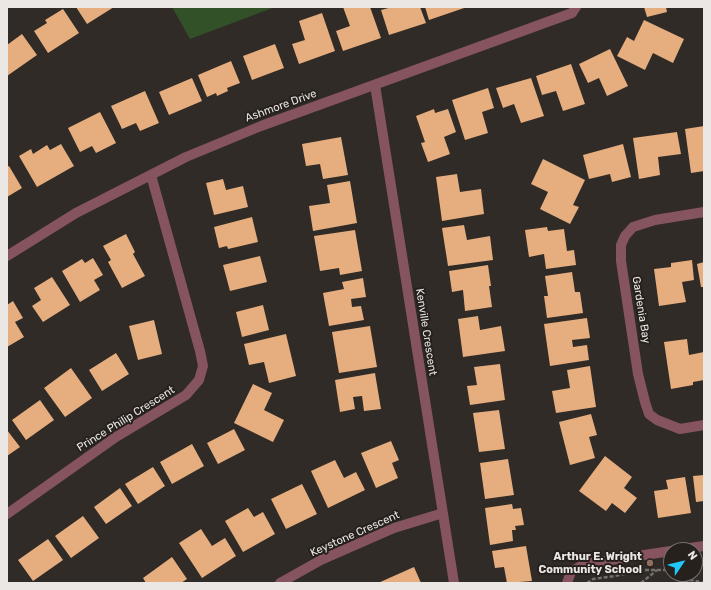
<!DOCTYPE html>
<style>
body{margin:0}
#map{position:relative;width:711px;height:590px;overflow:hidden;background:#302b27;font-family:Rubik,sans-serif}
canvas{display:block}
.frame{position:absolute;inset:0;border:8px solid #eae7e4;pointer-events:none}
.north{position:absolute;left:663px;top:542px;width:40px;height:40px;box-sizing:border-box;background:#26211d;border:1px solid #74706d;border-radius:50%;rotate:55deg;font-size:11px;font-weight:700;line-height:16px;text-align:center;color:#eae7e4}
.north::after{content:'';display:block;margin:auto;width:14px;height:18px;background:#1fc9fd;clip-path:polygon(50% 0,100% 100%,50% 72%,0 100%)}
</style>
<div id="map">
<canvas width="711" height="590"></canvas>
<div class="frame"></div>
<div class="north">N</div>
</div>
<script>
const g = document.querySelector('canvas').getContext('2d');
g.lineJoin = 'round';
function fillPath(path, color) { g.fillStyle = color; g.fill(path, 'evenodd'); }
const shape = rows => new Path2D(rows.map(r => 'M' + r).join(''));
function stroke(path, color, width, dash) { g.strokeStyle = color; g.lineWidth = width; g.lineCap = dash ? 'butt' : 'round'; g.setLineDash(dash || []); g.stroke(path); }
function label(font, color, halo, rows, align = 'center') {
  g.font = font + ' Rubik,sans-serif'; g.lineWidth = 4; g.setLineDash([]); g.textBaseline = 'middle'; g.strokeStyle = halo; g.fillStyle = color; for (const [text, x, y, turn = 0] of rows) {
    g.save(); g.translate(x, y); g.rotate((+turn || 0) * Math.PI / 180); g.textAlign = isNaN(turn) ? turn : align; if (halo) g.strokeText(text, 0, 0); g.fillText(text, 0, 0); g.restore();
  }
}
const green = shape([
 [172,7,275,7,190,39]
]);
const building = shape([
 [76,7,114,7,87,24],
 [343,7,370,7,381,38,343,51,336,31,350,26],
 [392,7,420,7,426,23,389,35,381,10],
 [425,7,467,7,429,20],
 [644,7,666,7,667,12,647,17],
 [63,9,79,33,48,53,34,31,47,23,45,20],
 [322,13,335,51,299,64,292,44,305,40,299,21],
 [644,20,684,39,673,63,653,53,645,70,617,56,627,37,634,41],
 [22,34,37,55,7,76,7,45],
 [275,44,284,68,252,80,243,56],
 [610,49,628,86,607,96,599,78,588,83,579,64],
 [231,61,240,83,227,88,228,91,217,96,216,93,207,97,198,75],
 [571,64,585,104,563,111,556,91,542,95,536,76],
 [192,78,202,101,169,115,159,92],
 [531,78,544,116,521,123,514,104,503,108,496,88],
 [488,88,494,108,482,112,488,133,465,140,452,100],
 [145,91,159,123,140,131,136,123,122,129,111,106],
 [434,109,435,113,448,109,456,132,444,137,450,154,428,162,421,143,425,142,416,116],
 [100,112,116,143,96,153,92,146,80,152,68,128],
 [704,126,704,171,691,173,685,129],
 [677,132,681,154,658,157,660,175,639,179,633,138],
 [341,137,348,175,323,179,320,164,306,166,302,144],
 [61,144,74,166,37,187,19,156,31,149,33,154,47,145,50,150],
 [623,144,631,177,612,182,610,174,589,179,583,155],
 [543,159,585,180,573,205,579,207,570,224,540,209,548,192,531,184],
 [9,166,22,188,7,197,7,167],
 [457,174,460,192,481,189,484,214,442,221,436,177],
 [223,179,226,190,243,186,248,207,214,215,206,183],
 [350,181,357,223,313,231,309,206,330,203,327,185],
 [252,217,258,242,228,249,227,246,219,248,214,227],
 [464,225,467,240,490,236,493,260,448,266,442,228],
 [547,227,548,231,564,229,567,251,574,250,576,265,546,269,544,254,529,257,525,230],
 [355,230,362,271,340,275,339,268,320,271,314,236],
 [126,234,135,252,133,254,145,276,122,288,108,262,111,260,103,246],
 [260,256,267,282,230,291,223,265],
 [93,258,103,275,94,280,100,290,80,302,62,271,82,259,85,263],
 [692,260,694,280,682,282,686,302,659,306,654,269,671,267,671,263],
 [704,262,704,287,701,287,697,264],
 [488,265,491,286,489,286,492,307,465,311,463,290,452,292,449,271],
 [572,272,575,292,580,292,583,313,547,318,544,296,548,296,545,276],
 [52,277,70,305,43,322,32,306,41,300,34,288],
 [363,278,366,297,351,299,352,307,361,306,364,320,329,326,323,293,344,289,342,282],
 [13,301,23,318,15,322,24,337,7,347,7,305],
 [263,305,269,330,242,337,236,312],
 [478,316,480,330,501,326,505,351,463,357,458,319],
 [587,318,590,338,572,340,573,347,587,345,589,360,550,366,544,324],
 [154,320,162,354,138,360,129,326],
 [370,326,377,367,339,373,332,332],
 [286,334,296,376,269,383,264,362,249,365,244,344],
 [687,339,689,355,704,352,704,380,693,382,693,385,671,389,664,342],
 [116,353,129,374,102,391,89,370],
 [500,364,505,400,470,405,467,386,477,385,474,367],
 [590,366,596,407,556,413,552,391,570,388,567,370],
 [71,368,92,398,65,417,44,388],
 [375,373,381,409,364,411,362,396,353,397,355,409,340,412,335,380],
 [253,384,272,393,264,410,284,420,273,442,234,423],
 [40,400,54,420,26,440,12,420],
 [499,410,505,449,479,452,473,413],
 [591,414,597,435,589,437,595,458,570,465,559,422],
 [234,429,245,450,218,464,207,443],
 [7,430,20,447,7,456],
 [391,441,399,460,392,463,398,478,376,488,361,453],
 [192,444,204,466,172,484,160,462],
 [605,456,632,477,624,488,637,498,625,513,612,503,606,511,579,491],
 [508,459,514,495,485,499,480,463],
 [335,460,344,478,356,472,365,490,328,508,311,471],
 [153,467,165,486,138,504,125,484],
 [704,475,704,501,696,502,693,476],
 [685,477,691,513,658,518,654,491,668,489,666,480],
 [302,484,317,514,286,529,271,499],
 [120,488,132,506,106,524,94,507],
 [512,504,513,509,521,508,524,525,515,526,516,530,512,530,513,541,490,545,485,508],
 [248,508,254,517,263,512,275,534,243,552,225,521],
 [83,516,99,538,71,558,55,536],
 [201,529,212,546,225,538,236,556,202,578,179,543],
 [48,539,63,560,33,581,18,560],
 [526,546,532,581,507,583,504,567,495,568,492,551],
 [172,557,187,579,181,583,146,583,143,578],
 [414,567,421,583,378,583]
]);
const path = shape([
 [695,565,704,565],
 [645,570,671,570],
 [587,583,593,579,615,576,629,573],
 [641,583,657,570],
 [678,583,691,580,704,583]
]);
const lane = shape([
 [676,550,704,546],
 [567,583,571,572,584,564,671,551]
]);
const street = shape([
 [375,85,454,583],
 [704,212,655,220,633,227,625,236,621,245,621,261,638,374,645,402,649,414,657,420,680,429,704,425],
 [7,256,76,213,186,157,261,126,572,13,576,7],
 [7,514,116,437,186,395,199,380,203,366,200,351,151,175],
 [280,583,321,560,394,528,443,513]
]);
const markers = [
 [650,563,4,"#8d6e63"]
];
const streetNames = [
 ["Ashmore Drive",281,106,-20],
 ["Gardenia Bay",641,310,81],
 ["Kenville Crescent",426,332,81],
 ["Prince Philip Crescent",126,419,-32],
 ["Keystone Crescent",355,534,-24]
];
const poiNames = [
 ["Arthur E. Wright",642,557],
 ["Community School",642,570]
];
fillPath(green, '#335129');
fillPath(building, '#e6ae7e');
stroke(path, '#726e6a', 2.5, [4, 2]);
stroke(lane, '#86545f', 10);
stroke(street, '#86545f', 10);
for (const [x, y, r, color] of markers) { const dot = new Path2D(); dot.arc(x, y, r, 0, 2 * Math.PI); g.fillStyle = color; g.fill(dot); stroke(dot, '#26211d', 1.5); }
label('11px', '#eae7e4', '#26211d', streetNames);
label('bold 11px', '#eae7e4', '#26211d', poiNames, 'right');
</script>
